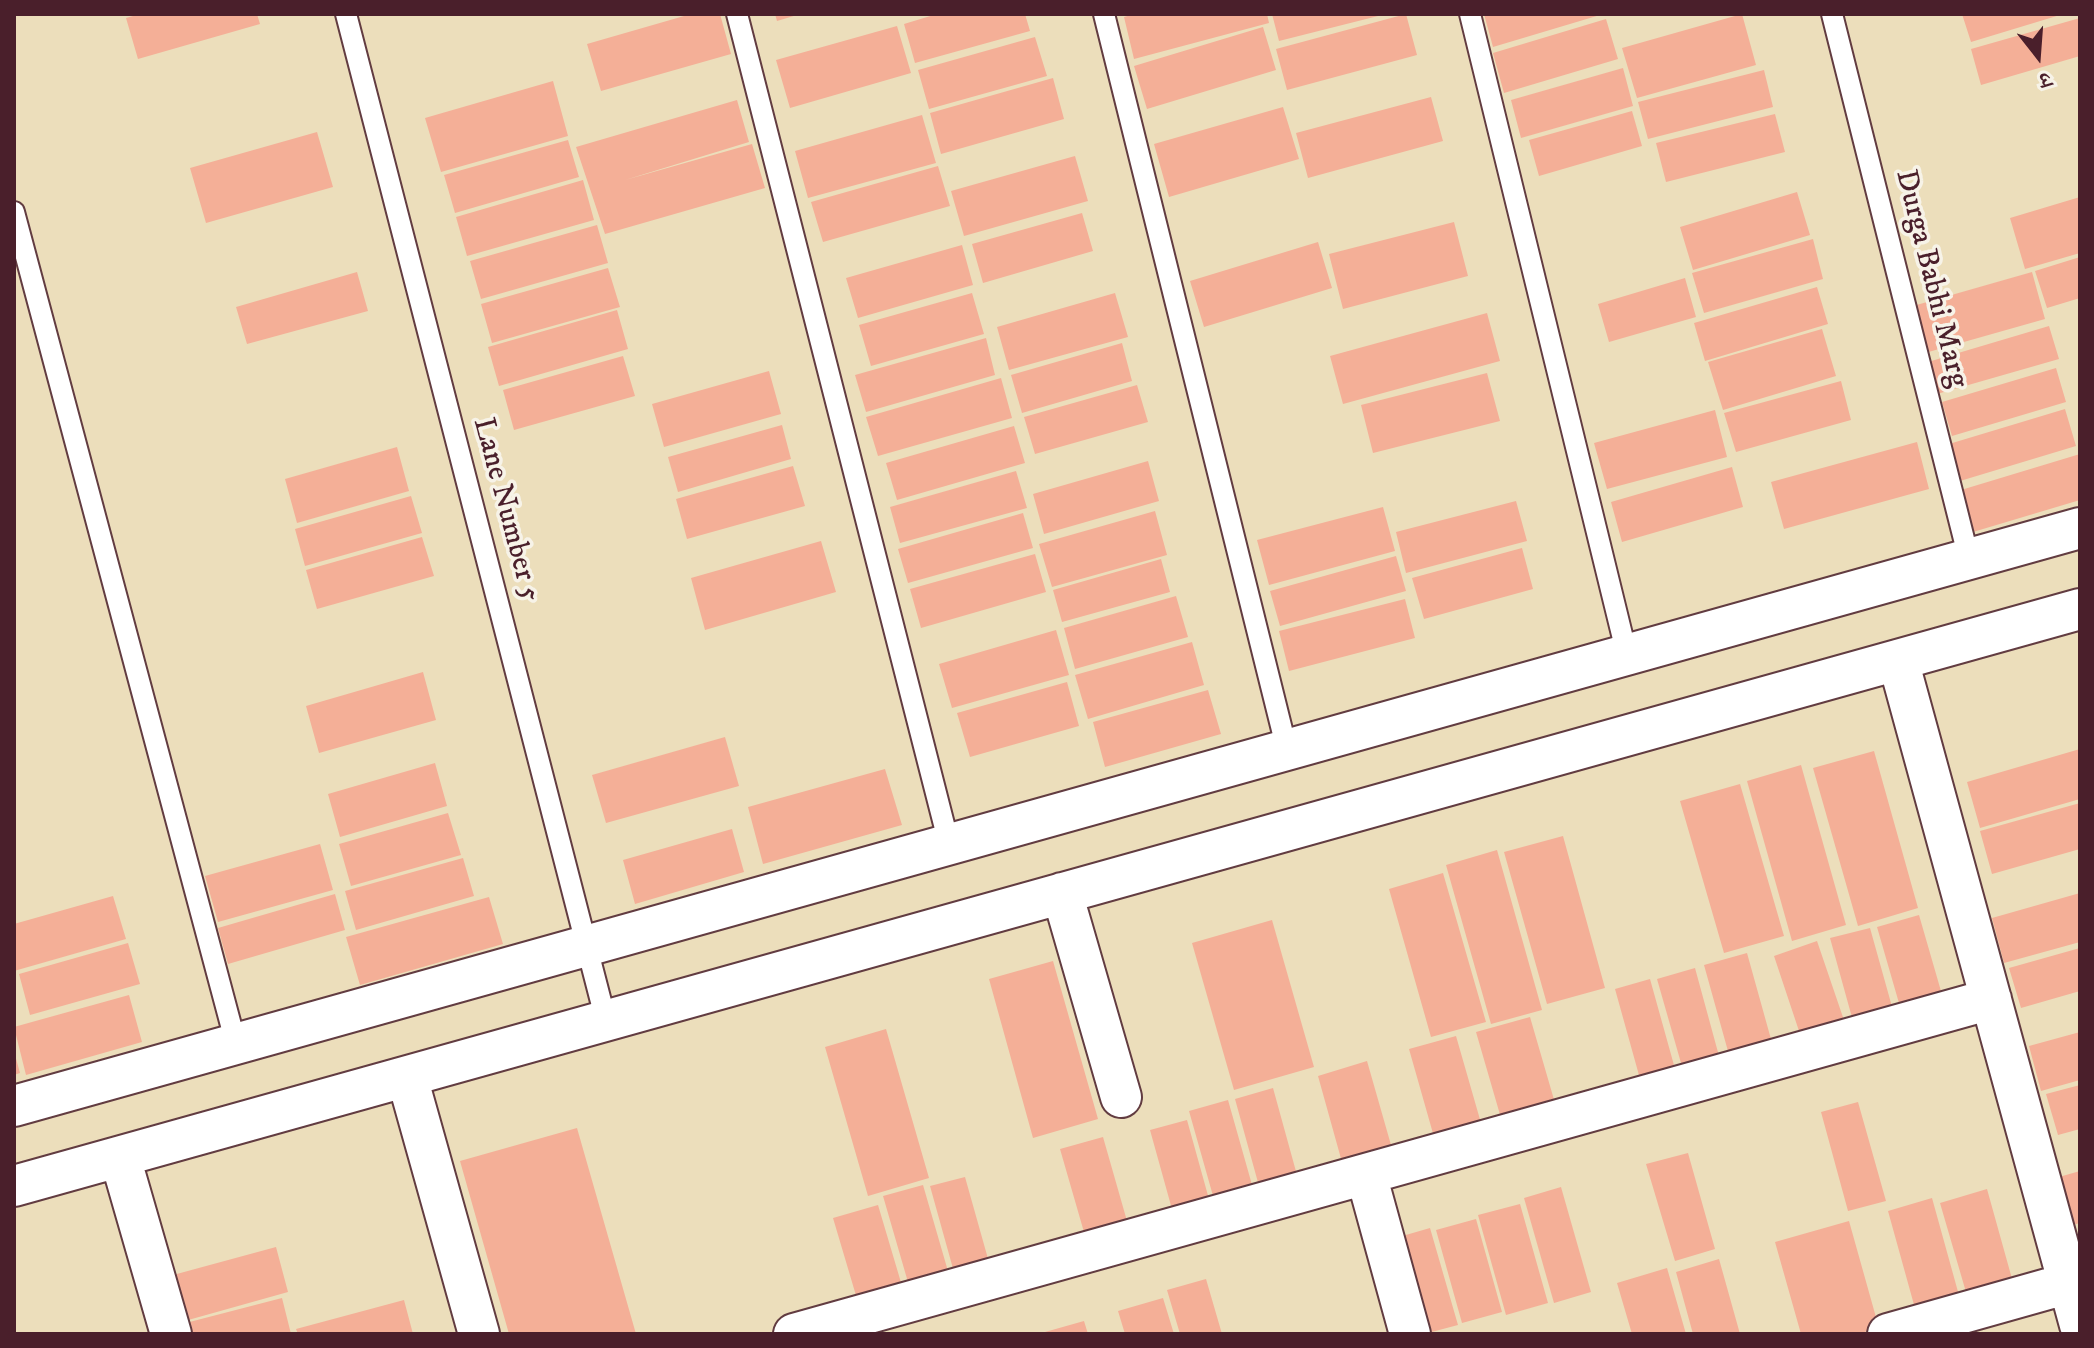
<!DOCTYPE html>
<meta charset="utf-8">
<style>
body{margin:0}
#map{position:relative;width:2094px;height:1348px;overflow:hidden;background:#ecdebb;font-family:"IM FELL DW Pica","Noto Serif Devanagari",serif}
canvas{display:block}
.frame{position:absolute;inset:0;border:16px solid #4a1f2b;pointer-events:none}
.north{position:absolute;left:1998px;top:16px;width:80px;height:80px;-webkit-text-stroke:6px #f7f3e8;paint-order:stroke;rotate:163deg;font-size:22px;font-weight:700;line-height:32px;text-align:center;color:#4a1f2b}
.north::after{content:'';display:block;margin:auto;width:28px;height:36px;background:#4a1f2b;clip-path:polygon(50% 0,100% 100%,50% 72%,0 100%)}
</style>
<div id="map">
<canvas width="2094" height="1348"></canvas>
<div class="frame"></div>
<div class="north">उ</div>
</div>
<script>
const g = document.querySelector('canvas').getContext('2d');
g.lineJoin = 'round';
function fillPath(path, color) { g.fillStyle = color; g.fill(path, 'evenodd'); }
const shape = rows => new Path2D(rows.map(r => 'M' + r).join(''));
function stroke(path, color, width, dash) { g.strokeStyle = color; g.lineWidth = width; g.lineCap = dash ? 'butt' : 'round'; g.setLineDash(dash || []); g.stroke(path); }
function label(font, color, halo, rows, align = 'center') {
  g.font = font + ' "IM FELL DW Pica",serif'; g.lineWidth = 7; g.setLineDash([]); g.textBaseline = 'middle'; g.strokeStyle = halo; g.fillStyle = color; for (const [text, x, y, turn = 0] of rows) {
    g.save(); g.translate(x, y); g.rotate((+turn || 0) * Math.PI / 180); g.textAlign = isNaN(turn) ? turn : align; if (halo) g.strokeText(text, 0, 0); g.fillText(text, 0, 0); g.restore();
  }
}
const building = shape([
 [140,14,257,14,260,24,138,59,126,18],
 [691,14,720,14,731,54,601,91,587,44],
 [775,14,797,14,797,15,777,21],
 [937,14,1025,14,1030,31,915,63,904,24],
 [1134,14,1267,14,1269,23,1134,59,1124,17],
 [1272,14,1382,14,1382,15,1279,41],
 [1406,14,1417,55,1287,90,1276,49],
 [1484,14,1600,14,1600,15,1493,47],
 [1742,14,1756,65,1637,98,1622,48],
 [1962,14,2060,14,2060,15,1971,42],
 [2080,18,2080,56,1981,85,1971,49],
 [1606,19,1618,59,1504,93,1493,53],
 [897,26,911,73,790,108,776,60],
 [1263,27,1276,70,1147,109,1134,66],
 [1035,37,1047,76,929,109,918,70],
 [1623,68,1633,106,1521,138,1511,100],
 [1764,70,1773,107,1648,139,1638,102],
 [1053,78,1064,119,941,154,930,113],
 [553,81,568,136,441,172,425,118],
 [1431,97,1443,141,1308,178,1296,133],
 [737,100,749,142,625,180,752,144,765,188,605,234,576,147],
 [1283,107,1299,159,1169,197,1154,144],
 [1632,111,1642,146,1539,176,1529,140],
 [1775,114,1785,152,1666,182,1656,143],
 [922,115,936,163,808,198,795,151],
 [317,132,333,187,206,223,190,168],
 [568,140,579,177,455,213,444,175],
 [1075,156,1088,201,964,236,951,191],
 [938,166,950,206,823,242,811,202],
 [583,180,594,220,467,256,456,217],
 [1797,192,1810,235,1693,270,1680,227],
 [2080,197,2080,253,2025,269,2010,218],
 [1082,213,1093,251,983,283,972,244],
 [1454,222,1468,276,1343,309,1329,254],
 [597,225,608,263,481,299,470,261],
 [1813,239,1823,279,1704,313,1692,273],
 [1318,242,1332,288,1204,327,1190,281],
 [962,245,973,285,858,318,846,278],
 [2080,257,2080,298,2047,308,2035,271],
 [608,268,620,307,492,343,481,304],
 [357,272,368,311,247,344,236,307],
 [2032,272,2045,319,1925,353,1913,306],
 [1685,278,1696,317,1609,342,1598,304],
 [1817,287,1828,324,1705,361,1694,323],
 [972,293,984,334,871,366,859,325],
 [1115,293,1128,337,1009,370,997,327],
 [617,310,628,349,499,386,488,347],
 [1487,313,1500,361,1343,404,1330,356],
 [2049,326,2059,359,1937,394,1928,362],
 [1822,329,1836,376,1723,410,1708,362],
 [986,338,995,375,866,412,855,375],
 [1122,343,1132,381,1022,413,1011,375],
 [623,356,635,396,514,430,503,390],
 [2056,368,2066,402,1952,436,1942,402],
 [769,371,781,414,664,447,652,404],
 [1487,373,1500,421,1373,453,1361,405],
 [1001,378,1012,418,878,456,866,417],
 [1841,381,1851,420,1736,452,1724,413],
 [1137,385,1148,422,1035,454,1024,417],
 [2065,409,2076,446,1960,481,1949,444],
 [1715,410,1727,457,1607,489,1594,443],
 [782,425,791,459,678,492,668,457],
 [1014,426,1025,463,897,500,886,463],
 [1917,442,1929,489,1784,529,1771,482],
 [397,447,409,491,297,523,285,479],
 [2080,454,2080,500,1973,532,1961,490],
 [1148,461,1159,501,1044,534,1033,494],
 [793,466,805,506,687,539,676,499],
 [1732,467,1743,507,1622,542,1611,502],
 [1016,471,1027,508,900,543,890,507],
 [411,496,422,533,305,566,295,529],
 [1516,501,1527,541,1406,573,1396,532],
 [1383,507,1395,551,1269,585,1257,540],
 [1155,511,1167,555,1052,587,1039,544],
 [1023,513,1033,548,908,583,898,549],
 [422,537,434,576,317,609,306,570],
 [821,541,836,592,705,630,691,578],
 [1522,548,1533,589,1424,619,1412,578],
 [1035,554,1046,592,921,628,910,589],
 [1396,556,1406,591,1280,626,1270,591],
 [1161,559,1170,592,1062,622,1053,590],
 [1176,596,1188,637,1075,669,1064,628],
 [1405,599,1415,638,1289,671,1279,631],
 [1056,630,1069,675,952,708,939,664],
 [1192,642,1204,685,1088,719,1075,675],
 [423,672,436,720,319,753,306,706],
 [1067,682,1079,726,970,757,957,713],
 [1208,690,1221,734,1105,767,1093,722],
 [725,737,739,786,606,823,592,775],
 [2080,749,2080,799,1980,828,1967,782],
 [1874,751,1918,908,1858,926,1813,768],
 [435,763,447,806,340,837,328,794],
 [1801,765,1846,925,1792,941,1747,781],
 [885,769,902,825,763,864,748,807],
 [1740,784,1784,936,1724,953,1680,801],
 [2080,803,2080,849,1992,874,1980,831],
 [448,813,461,855,351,886,339,844],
 [732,829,744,872,635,904,623,860],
 [1563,836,1605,988,1547,1004,1504,852],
 [320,844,333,890,218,922,205,876],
 [1497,850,1542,1010,1491,1024,1446,865],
 [463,858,474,896,356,930,345,891],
 [1443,873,1486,1022,1431,1037,1389,889],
 [2080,893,2080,942,2004,963,1992,918],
 [335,894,345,930,228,964,218,928],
 [113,896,126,939,14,971,14,924],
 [489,897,503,944,360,985,346,937],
 [1919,915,1945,1005,1903,1017,1877,927],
 [1272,920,1314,1067,1234,1090,1192,943],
 [1870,928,1896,1021,1856,1032,1830,938],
 [1817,941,1848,1032,1804,1046,1774,956],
 [128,943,140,984,30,1015,19,974],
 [2080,948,2080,991,2021,1008,2009,968],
 [1747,953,1774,1050,1731,1062,1704,965],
 [1053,961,1098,1119,1033,1138,989,979],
 [1695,968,1722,1067,1685,1077,1657,979],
 [1650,979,1677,1076,1642,1086,1615,989],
 [129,995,142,1042,26,1075,14,1027],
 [1530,1017,1557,1110,1503,1125,1476,1032],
 [886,1029,929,1178,868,1196,825,1047],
 [2080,1032,2080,1080,2041,1091,2029,1046],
 [1456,1036,1483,1130,1436,1144,1409,1049],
 [15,1055,20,1073,14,1075,14,1056],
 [1367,1061,1395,1159,1345,1173,1318,1076],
 [2080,1085,2080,1129,2058,1135,2046,1094],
 [1273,1088,1300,1186,1262,1197,1235,1099],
 [1228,1100,1256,1199,1217,1210,1189,1111],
 [1858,1102,1886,1201,1848,1211,1821,1112],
 [1187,1120,1212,1210,1175,1220,1150,1130],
 [577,1128,636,1334,509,1334,460,1161],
 [1103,1137,1131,1235,1088,1246,1060,1149],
 [1688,1153,1715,1249,1675,1261,1646,1164],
 [2080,1171,2080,1223,2065,1227,2052,1179],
 [965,1177,992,1273,957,1283,930,1186],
 [923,1185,952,1285,912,1296,883,1196],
 [1561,1187,1591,1292,1554,1303,1524,1198],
 [1987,1189,2014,1286,1968,1299,1940,1203],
 [1932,1198,1960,1299,1916,1312,1888,1211],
 [1520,1204,1548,1303,1506,1315,1478,1215],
 [878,1205,905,1296,860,1309,833,1218],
 [1476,1219,1502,1312,1462,1323,1436,1230],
 [1849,1221,1879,1328,1857,1334,1801,1334,1775,1242],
 [1430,1228,1458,1325,1424,1334,1392,1239],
 [276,1247,288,1292,174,1324,162,1278],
 [1719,1259,1740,1334,1693,1334,1676,1272],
 [1667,1268,1686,1334,1632,1334,1617,1283],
 [1206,1279,1222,1334,1180,1334,1167,1290],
 [282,1298,291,1334,180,1334,178,1325],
 [1163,1298,1174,1334,1125,1334,1118,1311],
 [404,1300,413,1334,298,1334,296,1329],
 [1084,1321,1088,1334,1046,1334,1045,1332]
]);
const service = shape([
 [346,14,606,1021],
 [737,14,949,844],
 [1104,14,1287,750],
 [1470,14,1627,655],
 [1832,14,1969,559],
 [14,212,236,1044]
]);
const minor = shape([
 [1898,660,2080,1325],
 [1062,893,1121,1097],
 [407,1077,479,1334],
 [14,1106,2080,528],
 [120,1157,171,1334],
 [1366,1174,1410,1334],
 [14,1186,2080,609],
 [794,1334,1991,999],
 [1888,1334,2069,1283]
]);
const streetNames = [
 ["Durga Babhi Marg",1930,279,76],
 ["Lane Number 5",505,510,75]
];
fillPath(building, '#f4af97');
stroke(service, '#623c41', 24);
stroke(minor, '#623c41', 44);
stroke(service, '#fff', 20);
stroke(minor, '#fff', 40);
label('30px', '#4a1f2b', '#f7f3e8', streetNames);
</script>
